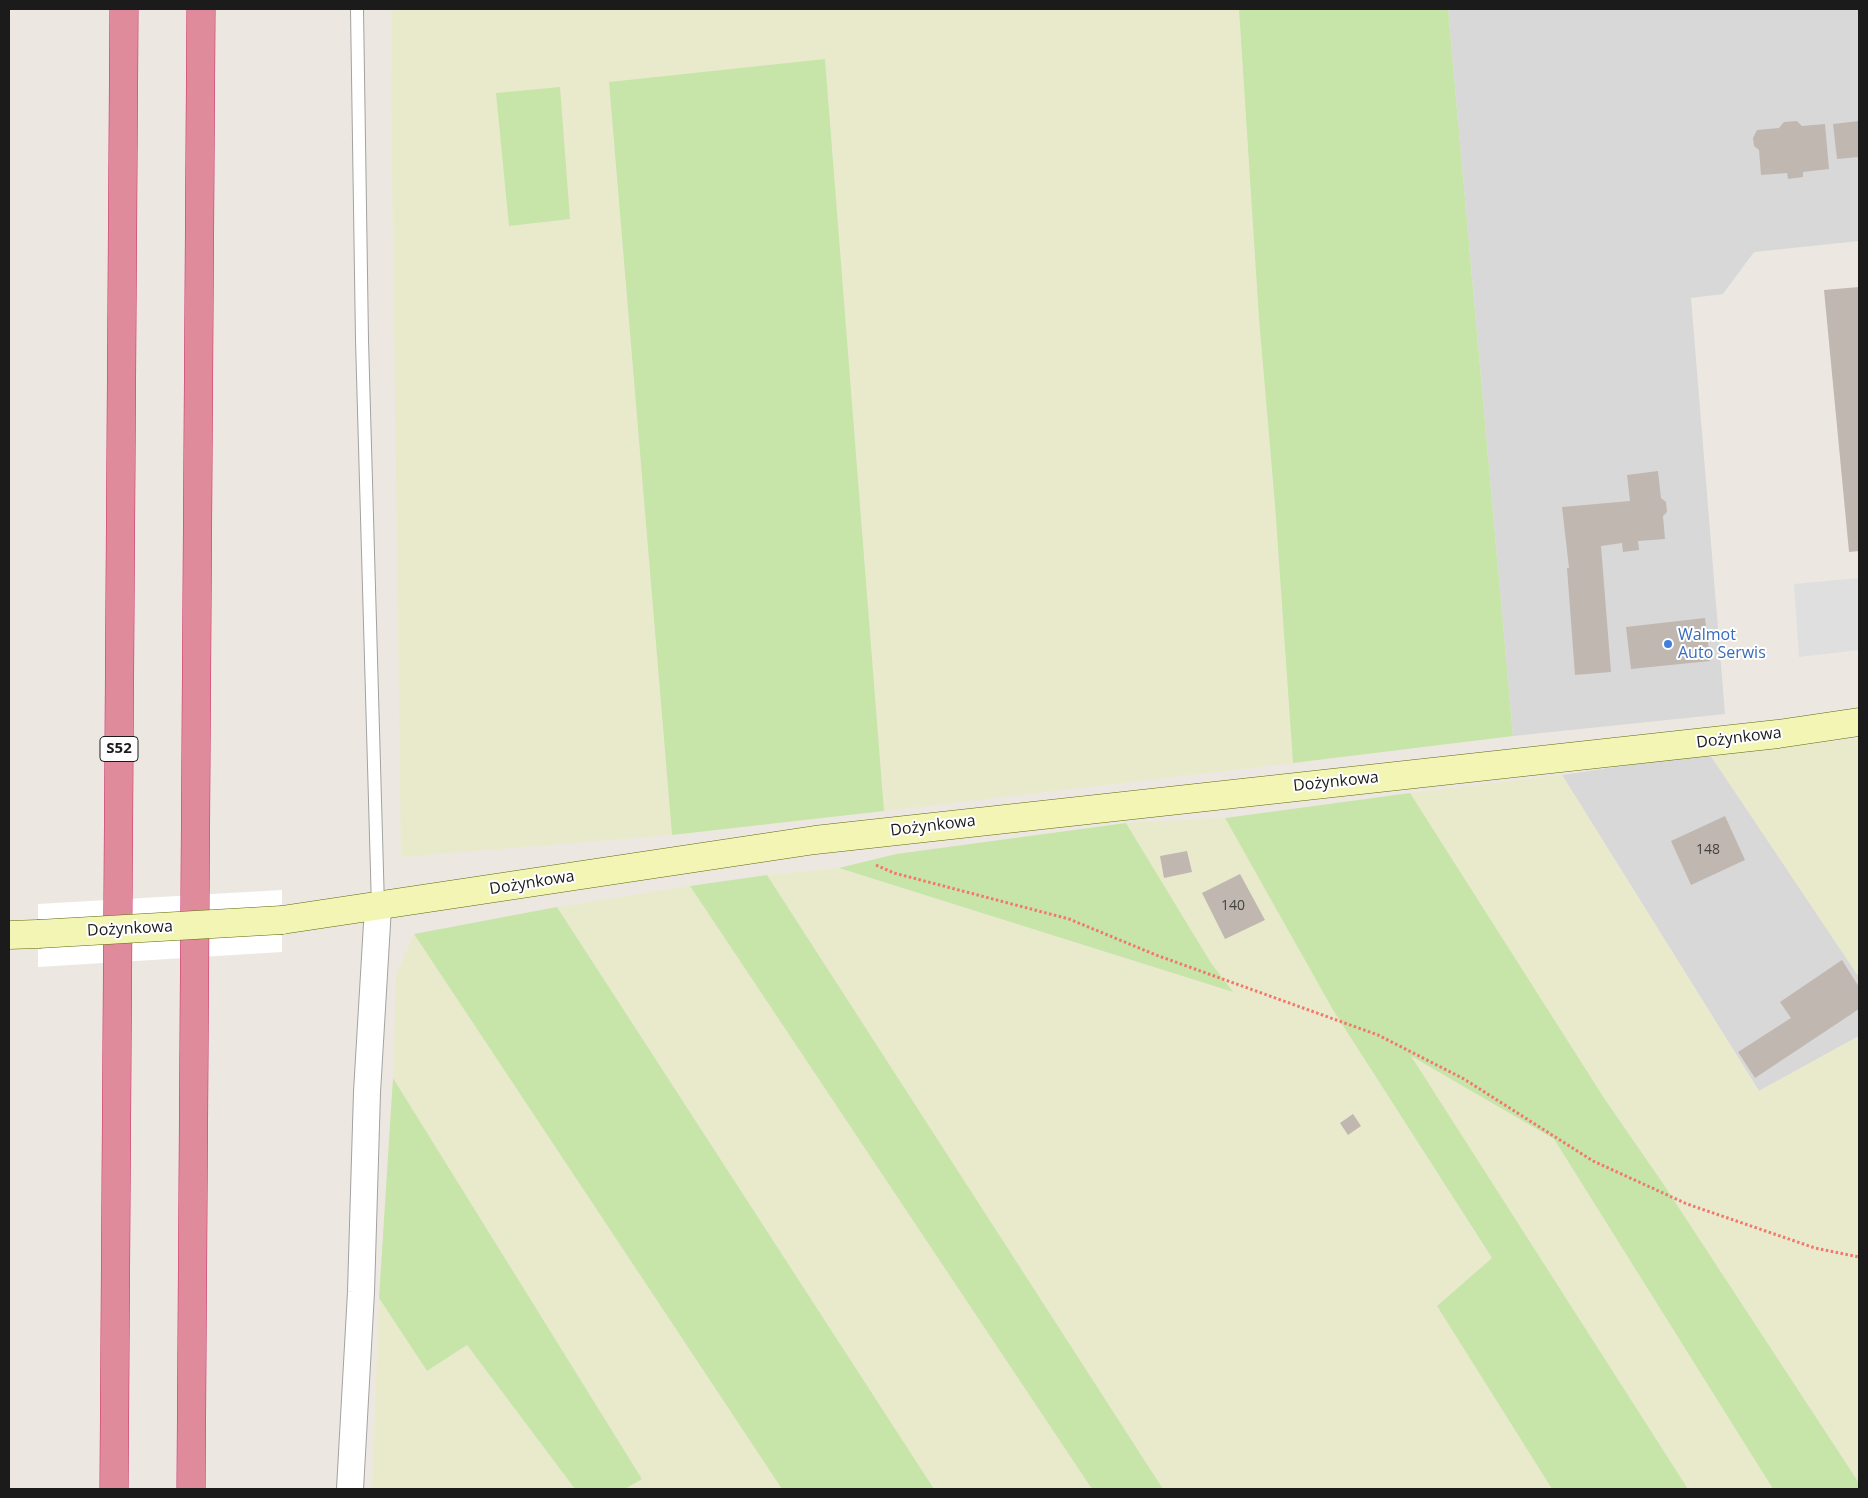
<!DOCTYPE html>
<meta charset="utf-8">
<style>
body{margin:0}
#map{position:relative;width:1868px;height:1498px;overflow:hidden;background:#ece8e1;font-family:"Open Sans",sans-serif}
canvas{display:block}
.frame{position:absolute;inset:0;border:10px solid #1b1b1b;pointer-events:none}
</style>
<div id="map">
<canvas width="1868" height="1498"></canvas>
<div class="frame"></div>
</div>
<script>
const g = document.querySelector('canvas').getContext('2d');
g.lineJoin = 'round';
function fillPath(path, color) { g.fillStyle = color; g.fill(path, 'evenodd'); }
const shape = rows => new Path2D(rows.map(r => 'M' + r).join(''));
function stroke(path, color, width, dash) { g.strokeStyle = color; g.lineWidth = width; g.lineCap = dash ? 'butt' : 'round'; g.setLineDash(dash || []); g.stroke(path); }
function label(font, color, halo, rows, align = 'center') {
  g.font = font + ' "Open Sans",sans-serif'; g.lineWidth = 4; g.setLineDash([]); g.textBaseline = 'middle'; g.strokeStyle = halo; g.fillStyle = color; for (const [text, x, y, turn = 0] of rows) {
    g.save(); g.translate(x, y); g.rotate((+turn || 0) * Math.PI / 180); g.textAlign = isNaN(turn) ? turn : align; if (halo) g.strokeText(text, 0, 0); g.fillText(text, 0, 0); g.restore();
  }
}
const residential = shape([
 [1448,9,1859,9,1859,241,1754,252,1723,294,1691,298,1725,714,1513,736],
 [1709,753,1859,977,1859,1036,1759,1091,1562,775]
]);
const farmland = shape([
 [392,9,1239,9,1259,319,1275,505,1293,763,884,811,825,60,609,82,672,835,401,857,391,94],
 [1859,739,1859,977,1709,753],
 [1562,775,1759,1091,1859,1036,1859,1483,1662,1182,1604,1098,1410,793],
 [1225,818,1333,1010,1492,1259,1437,1306,1552,1489,1163,1489,767,875,839,868,1232,992,1211,963,1126,823],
 [690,886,1092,1489,934,1489,557,907],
 [414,934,782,1489,625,1489,642,1479,393,1078,396,975],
 [1410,1056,1554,1139,1773,1489,1688,1489],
 [379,1298,427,1371,467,1345,575,1489,372,1489]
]);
const grass = shape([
 [1239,9,1448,9,1513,736,1293,763,1275,505,1259,319],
 [825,59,884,811,672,835,609,82],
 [560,87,570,219,509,226,496,93],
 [1410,793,1604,1098,1662,1182,1859,1483,1859,1489,1773,1489,1554,1139,1411,1056,1688,1489,1552,1489,1437,1306,1492,1258,1333,1010,1225,818],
 [1126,823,1211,963,1233,992,839,868,896,854],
 [767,875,1163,1489,1092,1489,690,886],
 [557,907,934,1489,782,1489,414,934],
 [393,1078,642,1479,625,1489,575,1489,467,1345,427,1371,379,1298]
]);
const parking = shape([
 [1859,578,1859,650,1799,657,1794,584]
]);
const pier = shape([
 [282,890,282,952,38,967,38,904]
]);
const building = shape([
 [1797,121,1802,126,1825,124,1829,169,1803,172,1803,177,1788,179,1787,173,1761,175,1759,150,1754,146,1753,138,1757,130,1779,128,1784,122],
 [1859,121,1859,157,1837,159,1833,124],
 [1859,287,1859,551,1849,552,1824,290],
 [1658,471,1661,498,1666,502,1667,512,1663,516,1665,539,1638,541,1639,550,1623,552,1622,543,1601,546,1611,672,1575,675,1567,568,1569,568,1562,507,1630,501,1627,475],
 [1705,618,1710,661,1631,669,1626,627],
 [1725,816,1745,860,1691,885,1671,841],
 [1187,851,1192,872,1164,878,1160,856],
 [1240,874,1265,920,1225,939,1202,893],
 [1842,960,1859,987,1859,1009,1755,1078,1738,1052,1791,1018,1780,1002],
 [1353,1114,1361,1126,1348,1135,1340,1123]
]);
const path = shape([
 [876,865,894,873,1069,919,1156,955,1378,1035,1464,1079,1593,1161,1687,1204,1815,1248,1859,1257]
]);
const lane = shape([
 [357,9,362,340,378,907]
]);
const street = shape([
 [350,1489,361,1292,367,1092,378,907]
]);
const secondary = shape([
 [282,920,815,840,1778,734,1859,722],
 [9,935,38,934]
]);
const highway = shape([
 [114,1489,124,9],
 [191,1489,201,9]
]);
const secondaryBridge = shape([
 [38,934,282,920]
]);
const markers = [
 [1668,644,5,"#3f7fe0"]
];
const numberNames = [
 ["148",1708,850],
 ["140",1233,906]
];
const shields = [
 [119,749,38]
];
const shieldNames = [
 ["S52",119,749]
];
const shopNames = [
 ["Walmot",1678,635],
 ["Auto Serwis",1678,653]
];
const streetNames = [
 ["Dożynkowa",1739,738,-7],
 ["Dożynkowa",1336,782,-6],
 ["Dożynkowa",933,826,-7],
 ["Dożynkowa",532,883,-9],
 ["Dożynkowa",130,929,-3]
];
fillPath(residential, '#d9d8d8');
fillPath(farmland, '#e9eacc');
fillPath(grass, '#c7e5a8');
fillPath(parking, '#dfdfdf');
fillPath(pier, '#fff');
fillPath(building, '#c0b7b1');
stroke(lane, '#a2a2a2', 14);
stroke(street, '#a2a2a2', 28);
stroke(secondary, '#616a0a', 29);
stroke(highway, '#cb2c65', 29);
stroke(path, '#f2776c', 3, [2.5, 2.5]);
stroke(lane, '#fff', 12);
stroke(street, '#fff', 26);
stroke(secondary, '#f3f5b5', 28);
stroke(highway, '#e08b9c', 28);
stroke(secondaryBridge, '#616a0a', 29, []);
stroke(secondaryBridge, '#f3f5b5', 28);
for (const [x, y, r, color] of markers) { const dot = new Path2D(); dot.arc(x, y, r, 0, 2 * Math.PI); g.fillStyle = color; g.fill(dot); stroke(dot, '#fff', 2); }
label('14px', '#444240', null, numberNames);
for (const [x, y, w] of shields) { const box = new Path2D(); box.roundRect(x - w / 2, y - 12.5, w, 25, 4); g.fillStyle = '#fff'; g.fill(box); stroke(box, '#1b1b1b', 1); }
label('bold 15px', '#1b1b1b', null, shieldNames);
label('16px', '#366cbe', '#fff', shopNames, 'left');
label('16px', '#1b1b1b', '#fff', streetNames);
</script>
